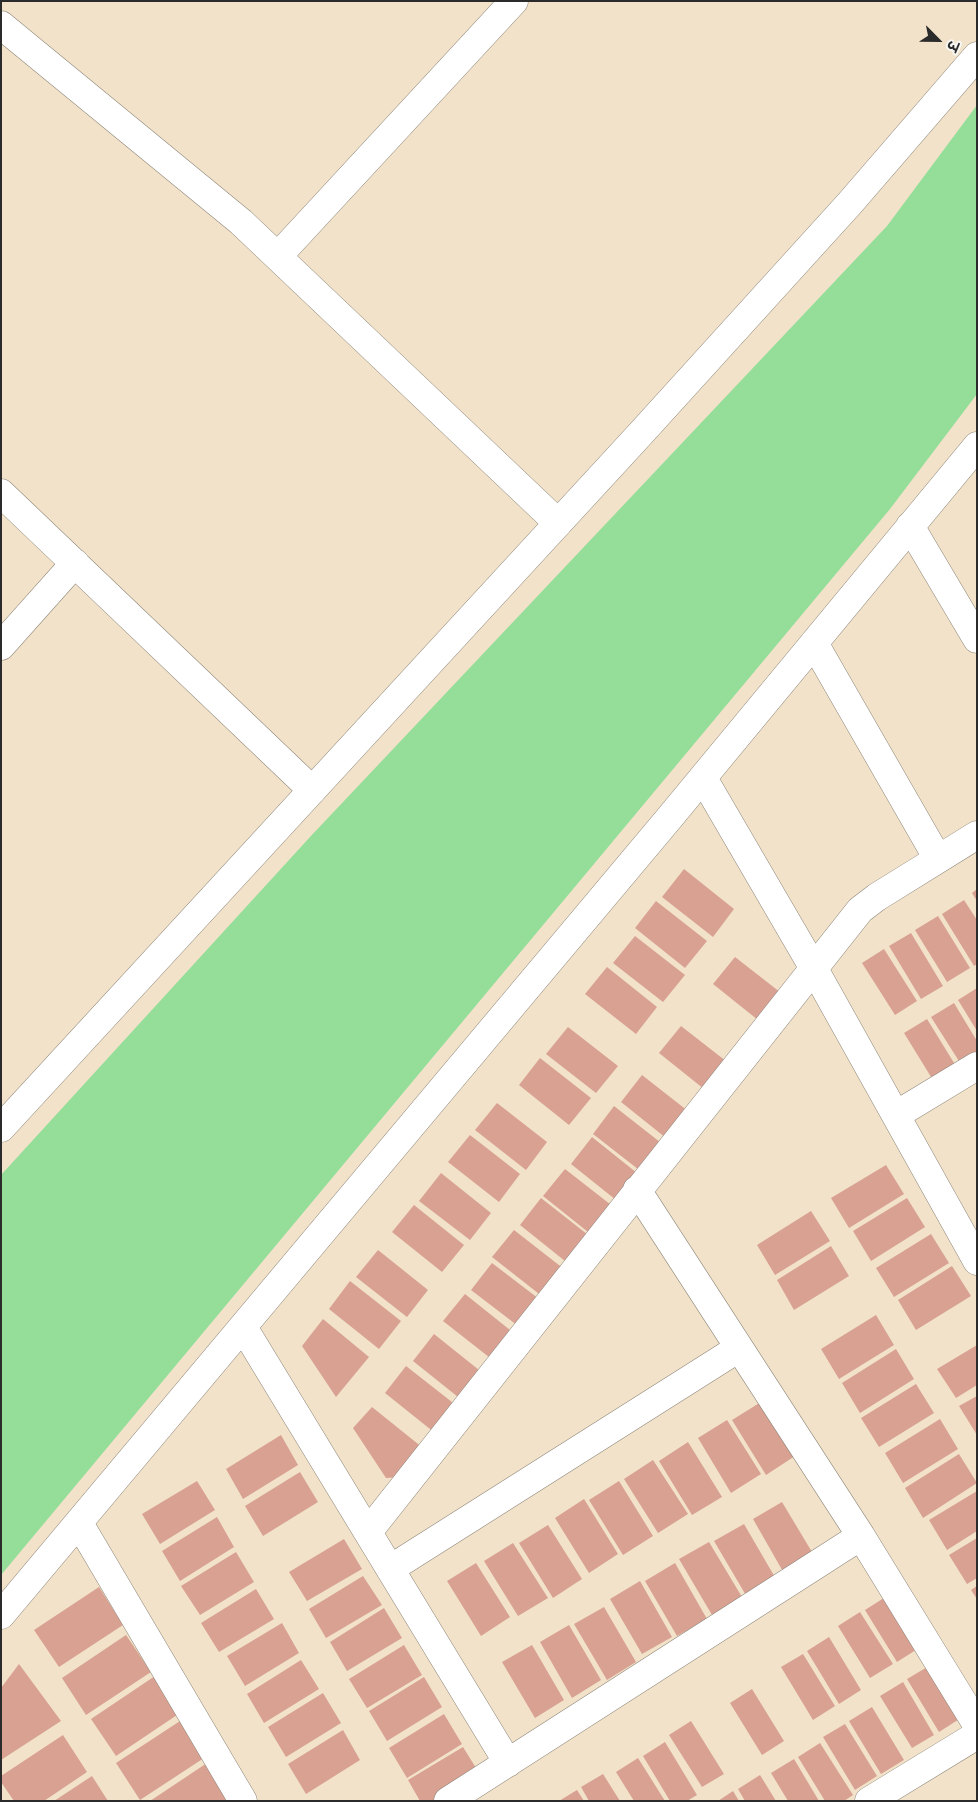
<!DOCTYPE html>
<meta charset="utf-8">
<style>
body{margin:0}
#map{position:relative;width:978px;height:1802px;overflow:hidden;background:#f1e2c9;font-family:Itim,"Playpen Sans Deva",sans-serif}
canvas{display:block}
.frame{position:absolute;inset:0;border:2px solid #2b2b2b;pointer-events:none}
.north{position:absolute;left:913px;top:15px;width:50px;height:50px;-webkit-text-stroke:4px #f6f6f2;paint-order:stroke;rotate:113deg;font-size:14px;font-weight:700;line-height:20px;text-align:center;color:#2b2b2b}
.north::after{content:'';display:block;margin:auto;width:18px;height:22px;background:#2b2b2b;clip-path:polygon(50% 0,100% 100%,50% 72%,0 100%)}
</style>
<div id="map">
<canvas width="978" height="1802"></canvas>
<div class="frame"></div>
<div class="north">उ</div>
</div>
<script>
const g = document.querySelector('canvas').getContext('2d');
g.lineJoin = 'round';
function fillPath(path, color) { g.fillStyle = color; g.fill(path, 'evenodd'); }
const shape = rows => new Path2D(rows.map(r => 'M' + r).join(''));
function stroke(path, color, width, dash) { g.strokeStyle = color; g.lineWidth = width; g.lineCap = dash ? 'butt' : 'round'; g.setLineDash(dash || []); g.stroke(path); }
const green = shape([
 [977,105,977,394,890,509,1,1575,1,1175,310,837,887,226]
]);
const building = shape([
 [684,869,734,909,713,937,662,897],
 [977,889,977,901,972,893],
 [964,900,977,920,977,964,974,966,942,914],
 [656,901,707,941,685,968,635,928],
 [938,916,970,968,947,982,915,930],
 [911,933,943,986,921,999,889,946],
 [635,936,685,975,663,1002,613,963],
 [884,949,917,1001,895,1015,862,963],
 [735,957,785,996,763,1024,713,984],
 [607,967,657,1007,636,1034,585,994],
 [977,988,977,1031,958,1000],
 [954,1003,977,1041,977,1061,964,1069,931,1017],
 [927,1019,959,1071,936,1085,904,1033],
 [681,1026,731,1065,709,1093,659,1053],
 [568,1027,618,1066,596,1093,546,1054],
 [540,1058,591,1098,569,1125,519,1085],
 [642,1075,693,1115,671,1142,621,1102],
 [497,1103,547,1142,526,1170,475,1130],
 [614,1106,665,1146,643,1173,593,1134],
 [470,1135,520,1174,499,1202,448,1162],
 [592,1137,642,1177,621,1204,571,1164],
 [886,1165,904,1194,849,1228,831,1198],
 [565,1169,615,1208,593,1236,543,1196],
 [441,1173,491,1213,470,1240,419,1201],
 [541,1198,592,1238,570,1265,520,1225],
 [907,1198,925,1227,871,1261,853,1231],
 [414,1205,464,1245,442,1272,392,1232],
 [811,1211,830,1241,775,1275,757,1245],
 [514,1230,564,1269,543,1297,492,1257],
 [931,1234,949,1263,894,1297,876,1268],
 [831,1246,849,1276,794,1310,777,1280],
 [378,1250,428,1290,407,1317,356,1277],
 [492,1263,543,1302,522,1329,471,1290],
 [952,1266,971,1296,916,1330,898,1300],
 [350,1281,401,1321,379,1349,329,1309],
 [465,1294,515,1334,494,1361,443,1321],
 [876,1315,894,1345,839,1379,821,1349],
 [323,1319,369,1357,336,1397,302,1346],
 [434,1334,484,1374,463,1401,413,1361],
 [977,1345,977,1385,956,1398,937,1369],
 [896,1349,914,1379,860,1413,842,1383],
 [406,1366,457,1406,435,1433,385,1393],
 [916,1384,934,1413,879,1447,861,1418],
 [977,1396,977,1435,959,1406],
 [761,1402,795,1456,766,1475,732,1420],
 [372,1407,423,1448,403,1477,386,1478,353,1428],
 [940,1419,958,1449,903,1483,885,1453],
 [727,1420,761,1474,731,1493,698,1438],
 [281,1435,298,1465,243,1499,226,1469],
 [688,1442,722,1497,692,1515,659,1461],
 [959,1454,977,1483,923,1518,905,1488],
 [653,1460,688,1514,658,1533,624,1479],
 [300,1472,318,1502,263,1536,245,1506],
 [197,1481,215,1510,160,1544,142,1514],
 [619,1481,653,1536,623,1555,589,1500],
 [977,1491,977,1531,947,1550,929,1520],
 [584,1499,618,1554,589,1573,555,1518],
 [782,1502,815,1557,785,1575,753,1519],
 [217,1517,234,1547,180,1581,162,1551],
 [744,1524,776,1579,747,1597,714,1541],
 [548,1525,582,1579,553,1598,519,1543],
 [977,1538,977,1578,967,1584,949,1555],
 [344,1539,362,1569,307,1601,289,1572],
 [709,1542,742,1597,712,1615,679,1559],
 [513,1543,548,1598,518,1616,484,1561],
 [236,1552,254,1582,200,1615,181,1586],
 [476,1563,510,1617,481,1636,447,1581],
 [675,1563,707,1619,677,1636,645,1581],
 [363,1576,382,1605,326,1638,309,1609],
 [640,1581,672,1637,642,1654,610,1599],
 [977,1586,977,1599,971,1590],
 [99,1587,123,1625,59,1667,34,1630],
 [256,1589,274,1619,219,1652,201,1623],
 [887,1596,919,1648,897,1662,865,1610],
 [604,1607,636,1662,607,1680,574,1624],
 [384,1608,402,1638,347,1671,330,1642],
 [860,1612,893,1664,870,1678,838,1626],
 [282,1623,299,1653,245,1686,227,1656],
 [569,1625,601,1680,572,1698,540,1642],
 [126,1635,151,1672,86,1715,62,1678],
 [829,1637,861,1690,839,1704,807,1651],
 [404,1645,422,1675,367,1708,349,1679],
 [532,1645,564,1700,535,1718,502,1662],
 [803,1654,835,1706,813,1720,781,1667],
 [301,1660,319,1689,264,1723,247,1694],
 [19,1664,61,1721,1,1760,1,1688],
 [929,1666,961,1718,939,1732,907,1679],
 [155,1676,180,1713,116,1756,91,1719],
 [424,1677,442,1707,387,1741,369,1711],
 [903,1682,934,1735,912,1748,880,1696],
 [752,1689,784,1741,762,1755,730,1703],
 [323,1693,341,1723,286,1757,268,1727],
 [872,1707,904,1760,881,1774,849,1721],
 [444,1714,462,1744,407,1778,389,1748],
 [180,1721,204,1758,140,1800,116,1763],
 [691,1721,724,1774,702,1787,669,1735],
 [845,1724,877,1776,855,1790,823,1737],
 [343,1730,360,1760,306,1794,288,1764],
 [63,1735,87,1772,44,1801,14,1801,1,1782,1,1776],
 [665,1742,697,1795,687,1801,670,1801,643,1756],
 [820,1743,853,1795,844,1801,825,1801,798,1757],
 [463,1747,481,1776,441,1801,420,1801,408,1780],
 [638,1758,665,1801,634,1801,616,1772],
 [794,1759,819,1801,788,1801,771,1773],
 [210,1761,231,1801,150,1801],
 [603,1774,620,1801,589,1801,581,1787],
 [760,1775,776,1801,745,1801,738,1789],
 [92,1776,108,1801,54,1801],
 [577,1790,584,1801,559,1801],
 [733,1791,739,1801,718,1801]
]);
const minor = shape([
 [1,25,241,222,558,523],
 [278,256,514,1],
 [1,493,312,790],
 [910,526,977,639],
 [814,643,938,859],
 [1,646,75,563],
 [703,778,813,967,977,1261],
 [896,1115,977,1066],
 [637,1190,861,1536,977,1725],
 [243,1327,508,1763],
 [79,1523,243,1801],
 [368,1532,860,910,877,897,977,835],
 [390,1569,739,1348],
 [1,1615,671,816,977,446],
 [448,1801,861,1536],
 [869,1801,977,1735]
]);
const tertiary = shape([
 [1,1128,643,431,850,203,977,56]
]);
fillPath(green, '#94de99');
fillPath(building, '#d9a192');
stroke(minor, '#8e867a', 29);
stroke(tertiary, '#8e867a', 29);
stroke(minor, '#fff', 28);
stroke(tertiary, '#fff', 28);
</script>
